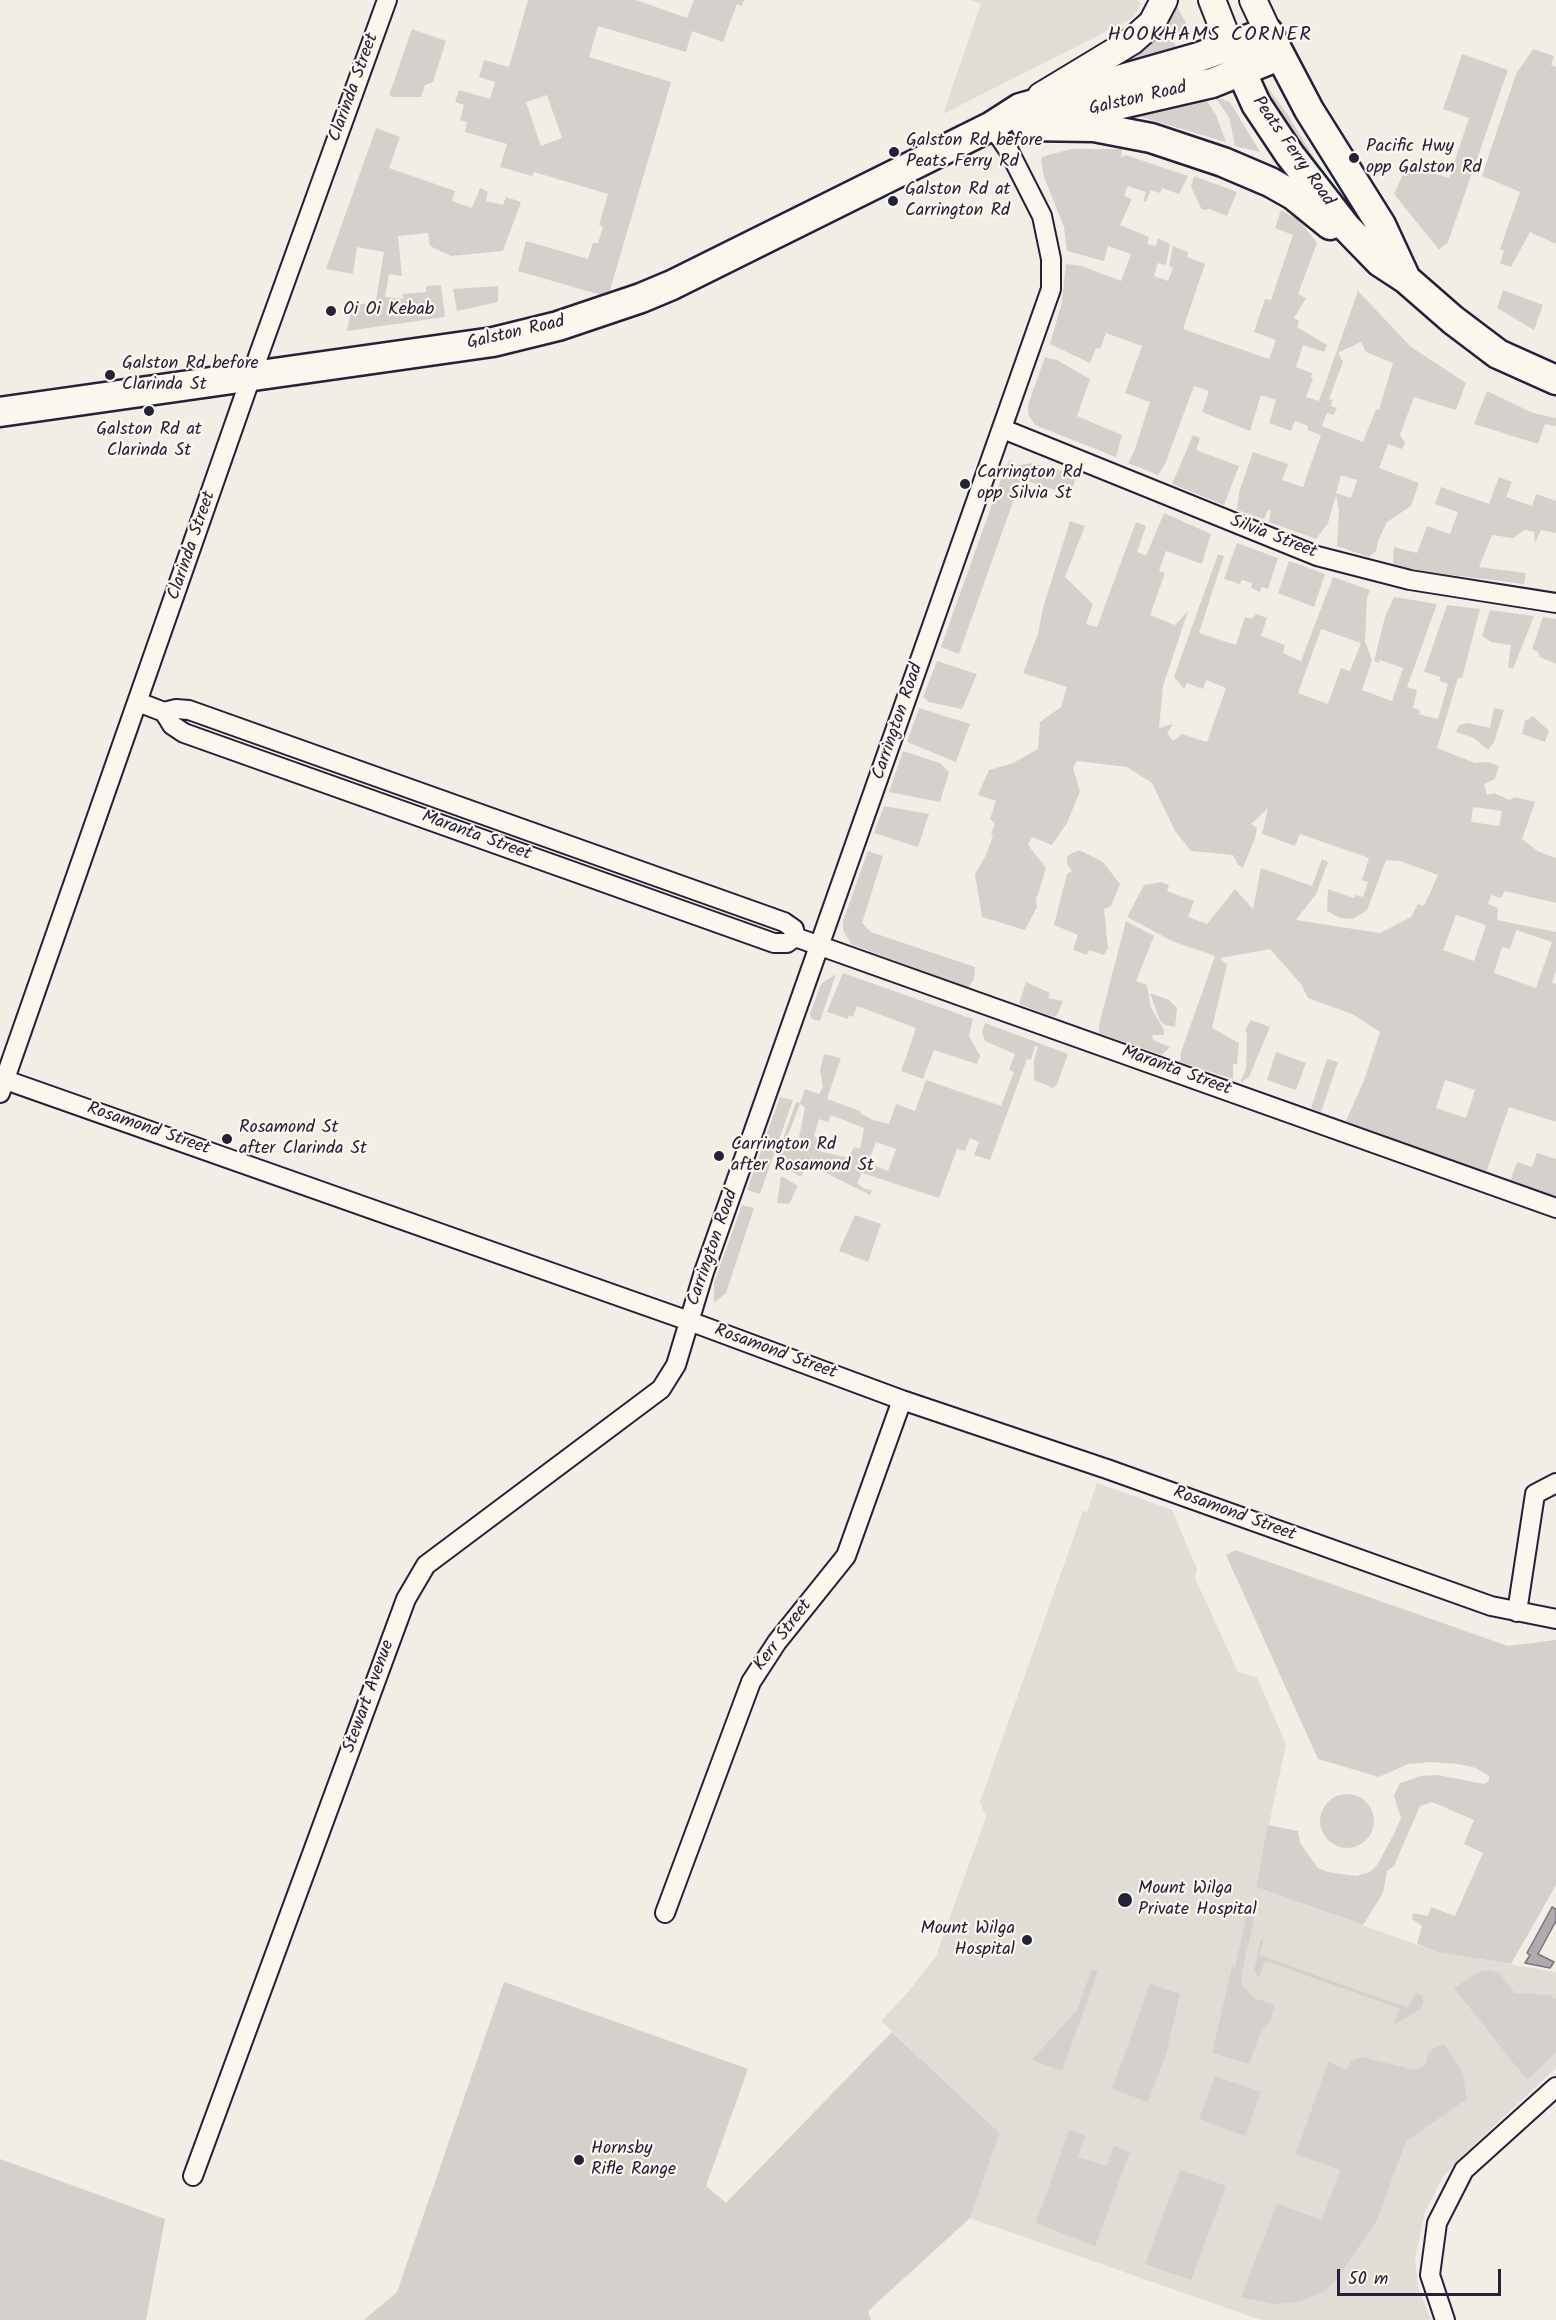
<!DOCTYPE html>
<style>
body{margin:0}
#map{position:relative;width:1556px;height:2320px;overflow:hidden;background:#f2eee5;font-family:Kalam,sans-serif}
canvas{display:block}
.scale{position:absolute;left:1337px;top:2269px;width:164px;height:27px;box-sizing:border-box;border:3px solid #22223b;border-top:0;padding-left:8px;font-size:18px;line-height:21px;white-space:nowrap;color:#22223b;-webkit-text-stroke:4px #fbf7ec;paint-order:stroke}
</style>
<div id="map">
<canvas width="1556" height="2320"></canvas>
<div class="scale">50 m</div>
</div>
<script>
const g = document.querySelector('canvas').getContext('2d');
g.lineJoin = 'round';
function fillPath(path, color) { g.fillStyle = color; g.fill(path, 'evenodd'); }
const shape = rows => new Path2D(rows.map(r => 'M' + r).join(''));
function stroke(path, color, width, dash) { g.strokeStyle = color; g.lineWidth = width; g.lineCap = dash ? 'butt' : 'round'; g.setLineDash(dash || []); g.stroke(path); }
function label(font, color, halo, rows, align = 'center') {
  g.font = font + ' Kalam,sans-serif'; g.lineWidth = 4.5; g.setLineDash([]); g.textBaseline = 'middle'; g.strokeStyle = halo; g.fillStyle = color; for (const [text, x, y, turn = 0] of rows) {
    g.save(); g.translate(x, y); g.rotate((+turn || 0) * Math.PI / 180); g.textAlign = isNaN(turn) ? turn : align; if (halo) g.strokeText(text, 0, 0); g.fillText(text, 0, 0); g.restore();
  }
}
const built = shape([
 [970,0,1137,0,1141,3,1133,18,943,114,981,4],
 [1097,1483,1172,1510,1197,1569,1195,1578,1238,1672,1257,1677,1286,1744,1256,1887,1437,1952,1556,1972,1556,2068,1460,2158,1443,2177,1425,2212,1415,2259,1418,2287,1431,2320,1261,2320,970,2218,1000,2133,881,2021,909,1991,936,1956,986,1817,980,1802,1083,1511,1087,1512]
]);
const green = shape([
 [528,0,636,0,687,18,694,0,744,0,742,6,737,4,723,42,692,31,686,52,598,26,589,57,671,82,608,297,518,271,526,241,588,259,593,243,598,243,603,227,599,225,608,194,534,172,532,176,500,167,507,144,465,132,467,122,460,120,464,105,455,102,459,90,490,99,495,82,479,77,484,60,509,67],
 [547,95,562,138,541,146,526,102],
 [1174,1,1186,23,1176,35,1161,25],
 [412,29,446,41,433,82,425,85,421,97,394,97,389,95],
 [1154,33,1175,43,1176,48,1127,62],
 [1533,49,1554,56,1551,65,1556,67,1556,244,1530,232,1511,267,1500,263,1504,251,1500,249,1520,192,1482,176,1516,74],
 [1462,54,1508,70,1448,242,1439,250,1394,194,1407,165,1449,178,1469,118,1443,109],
 [1259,76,1288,115,1334,190,1332,192,1264,92],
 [1215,97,1230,102,1260,152,1235,146,1229,117],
 [1205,98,1216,115,1226,142,1131,114],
 [376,128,400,137,389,168,455,191,452,201,472,208,480,188,488,192,486,201,503,205,506,197,521,202,503,251,451,256,430,246,428,233,398,236,402,276,389,274,385,297,403,299,403,294,426,292,426,286,441,285,445,317,347,331,353,302,375,306,384,252,357,247,353,274,326,269],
 [1072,149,1122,149,1121,158,1126,155,1188,176,1179,194,1162,188,1160,193,1151,190,1146,202,1143,201,1146,192,1128,186,1124,196,1132,199,1120,225,1149,237,1147,244,1156,246,1158,238,1170,244,1166,265,1158,263,1154,276,1168,281,1173,268,1169,266,1173,246,1188,252,1187,257,1205,264,1183,329,1269,359,1276,340,1254,332,1265,299,1271,300,1293,235,1275,228,1281,210,1300,221,1317,243,1298,294,1306,298,1294,318,1299,321,1297,327,1327,345,1324,352,1303,345,1296,367,1312,373,1311,378,1313,379,1306,397,1319,401,1358,291,1411,347,1466,383,1456,410,1414,397,1400,435,1405,443,1402,449,1388,444,1379,468,1419,483,1411,506,1387,522,1378,541,1376,551,1369,557,1337,546,1339,511,1336,495,1328,523,1316,539,1269,522,1271,511,1268,510,1264,519,1237,510,1239,492,1253,452,1288,464,1282,480,1303,487,1321,435,1307,430,1308,426,1295,421,1291,431,1269,423,1276,400,1261,395,1250,431,1202,412,1209,391,1194,386,1165,464,1158,475,1128,463,1134,452,1150,402,1125,393,1142,346,1106,333,1100,349,1096,348,1090,363,1050,344,1062,302,1066,264,1082,266,1121,281,1131,254,1108,246,1104,261,1067,251,1064,227,1044,177,1041,161,1042,157,1048,155],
 [1361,342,1366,352,1393,363,1379,410,1376,409,1363,442,1322,426,1327,413,1334,415,1337,408,1331,406,1333,400,1329,399,1343,362,1338,353],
 [1341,475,1357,480,1351,498,1336,493],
 [1194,176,1237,192,1227,216,1209,209,1202,210,1191,187],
 [498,286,498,302,457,311,453,289],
 [1503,290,1543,305,1534,330,1497,308],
 [1045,357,1057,360,1090,379,1077,416,1122,435,1116,457,1035,425,1028,414,1028,405],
 [1487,391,1533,413,1556,418,1556,426,1545,424,1538,444,1474,424],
 [1193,435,1200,438,1196,450,1239,466,1224,505,1172,484],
 [1010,460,1016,466,1032,463,1077,475,1070,495,1021,479,959,654,941,647,1005,468],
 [1499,477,1512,482,1506,497,1532,506,1536,494,1556,501,1556,533,1541,530,1535,543,1534,532,1525,530,1513,538,1492,535,1479,567,1526,573,1524,584,1420,571,1393,564,1394,547,1417,553,1427,526,1450,534,1458,512,1435,504,1441,487,1489,504],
 [1164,513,1211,534,1202,564,1166,551,1159,571,1165,573,1150,615,1175,625,1188,611,1163,686,1159,728,1173,724,1167,733,1173,741,1182,734,1207,742,1226,688,1206,680,1203,689,1187,683,1184,689,1174,677,1218,554,1224,556,1199,633,1236,645,1245,617,1251,619,1256,614,1267,618,1261,636,1285,645,1283,653,1301,661,1333,577,1370,590,1367,598,1365,641,1372,660,1362,690,1392,701,1403,668,1380,660,1379,663,1374,661,1385,617,1394,597,1437,604,1407,687,1417,690,1413,708,1420,710,1419,714,1426,716,1438,719,1448,684,1439,681,1441,677,1424,672,1447,605,1480,609,1462,678,1458,678,1437,748,1475,763,1488,762,1499,766,1495,779,1484,784,1487,795,1494,793,1510,800,1514,797,1535,802,1522,839,1539,852,1556,858,1556,903,1505,891,1501,898,1491,895,1488,904,1498,908,1497,920,1556,932,1556,971,1552,982,1556,984,1556,1122,1509,1107,1486,1173,1346,1121,1365,1078,1380,1032,1352,1014,1308,998,1301,984,1270,949,1220,958,1227,965,1212,1028,1239,1043,1237,1064,1233,1064,1233,1079,1180,1062,1181,1052,1215,956,1172,941,1127,917,1144,885,1161,882,1169,885,1167,891,1194,901,1188,917,1207,924,1235,889,1253,909,1261,868,1312,886,1322,859,1328,862,1316,894,1296,920,1380,933,1411,917,1418,904,1424,906,1438,875,1400,861,1386,860,1367,910,1353,919,1340,918,1327,911,1328,889,1354,898,1356,895,1363,897,1368,882,1362,880,1369,858,1300,834,1295,846,1262,834,1268,808,1251,824,1257,828,1255,838,1243,868,1238,865,1233,855,1191,851,1175,831,1152,783,1127,767,1077,761,1073,768,1080,791,1067,823,1052,845,1032,837,1028,845,1046,868,1036,900,1037,907,1025,930,982,917,975,874,986,855,993,836,991,834,995,824,990,819,996,801,978,795,980,790,989,770,1013,763,1038,749,1040,722,1061,707,1067,687,1023,673,1038,634,1043,608,1070,521,1085,526,1065,577,1093,604,1086,624,1097,627,1136,522,1146,526,1137,552,1146,556],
 [1321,629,1361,643,1350,671,1341,668,1328,704,1298,693],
 [1473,807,1502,811,1499,826,1471,822],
 [1456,915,1486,925,1474,961,1443,950],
 [1516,930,1552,942,1536,988,1494,973,1502,947,1510,949],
 [1445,1080,1475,1090,1466,1118,1436,1108],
 [1237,543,1278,558,1268,589,1262,587,1260,592,1251,588,1252,583,1242,580,1240,584,1224,579],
 [1289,561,1325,574,1314,607,1278,593],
 [1490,610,1534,616,1513,669,1508,667,1511,645,1491,642,1482,636],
 [1543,617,1556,619,1556,664,1540,657,1538,652,1532,649],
 [937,661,977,674,962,709,929,702,923,697],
 [919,708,970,724,956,762,907,742],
 [1494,708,1504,710,1494,742,1488,750,1474,738,1456,732,1459,725,1467,723,1490,728],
 [1533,716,1549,731,1545,742,1522,734,1525,721],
 [903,751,940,763,949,772,940,802,889,792],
 [884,806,929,814,918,847,874,833],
 [1079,850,1103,862,1120,884,1111,906,1104,909,1108,948,1104,955,1089,950,1087,955,1073,950,1078,935,1054,925,1067,874,1072,871,1067,864,1067,856],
 [868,851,883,856,862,923,871,932,975,967,974,979,968,988,851,944,843,930,843,921],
 [1126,921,1154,936,1136,981,1147,985,1151,1008,1164,1030,1164,1035,1152,1035,1153,1040,1170,1047,1162,1055,1099,1033,1099,1025],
 [843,973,973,1019,969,1036,980,1056,977,1064,934,1050,923,1079,901,1071,916,1028,857,1006,853,1017,849,1015,848,1019,827,1012],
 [836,974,820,1021,812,1019,810,1014,821,984],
 [1026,982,1050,993,1048,998,1063,1001,1057,1015,1054,1017,1019,1004],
 [1150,993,1169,1000,1177,1008,1175,1027,1165,1025,1160,1021],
 [1251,1020,1270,1027,1249,1077,1240,1083,1246,1069,1247,1034,1245,1030],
 [985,1023,1068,1054,1057,1084,1053,1088,1034,1080,1034,1060,1038,1047,1035,1046,1031,1060,1027,1059,990,1160,974,1155,979,1142,970,1138,965,1151,957,1149,939,1198,862,1173,857,1183,865,1189,872,1190,870,1195,808,1164,801,1177,782,1166,779,1169,773,1167,796,1102,800,1103,805,1089,819,1094,823,1087,820,1070,824,1054,841,1058,827,1099,860,1111,860,1113,873,1120,889,1124,896,1104,915,1111,926,1080,1001,1106,1014,1072,1009,1070,1015,1054,985,1041,982,1032],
 [800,1104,805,1108,799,1137,802,1145,786,1140],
 [831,1115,864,1128,860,1149,854,1147,849,1158,818,1151,822,1140,814,1136,819,1119,828,1122],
 [876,1142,896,1149,888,1171,868,1163],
 [1276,1052,1306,1063,1296,1090,1267,1080],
 [1327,1059,1338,1062,1321,1112,1311,1108],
 [780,1097,793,1100,760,1194,747,1190],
 [1537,1153,1556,1159,1556,1199,1510,1182,1517,1162,1532,1167],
 [781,1176,798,1186,789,1204,777,1203],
 [742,1205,754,1208,726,1293,714,1303,714,1283],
 [855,1215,881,1224,868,1262,839,1251],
 [1235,1550,1508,1646,1556,1640,1556,1885,1511,1964,1437,1952,1417,1944,1422,1926,1412,1919,1413,1913,1428,1916,1431,1907,1455,1916,1483,1853,1464,1844,1474,1820,1432,1802,1420,1806,1394,1866,1387,1871,1383,1893,1363,1925,1256,1887,1268,1825,1298,1831,1300,1843,1318,1868,1328,1872,1356,1876,1370,1872,1377,1865,1394,1834,1401,1818,1394,1796,1400,1783,1421,1776,1438,1775,1484,1784,1489,1781,1489,1776,1476,1768,1458,1764,1431,1762,1408,1764,1379,1777,1318,1759,1226,1555],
 '1320 1821a27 27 0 1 1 54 0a27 27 0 1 1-54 0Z',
 [1249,1904,1251,1916,1254,1919,1241,1977,1243,1986,1254,1998,1275,2005,1270,2021,1261,2031,1249,2064,1212,2053,1232,1967,1235,1967],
 [1264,1938,1259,1955,1408,2008,1416,1992,1423,1996,1423,2004,1420,2009,1394,2025,1399,2008,1265,1961,1259,1977,1254,1971,1260,1941],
 [1092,1969,1098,1971,1062,2071,1032,2060,1077,2010],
 [1490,1970,1499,1973,1515,1993,1549,1995,1556,1999,1556,2052,1527,2080,1454,1988,1480,1971],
 [504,1982,748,2069,706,2186,726,2203,892,2032,1000,2133,970,2218,868,2311,871,2320,364,2320,397,2292],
 [1150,1984,1180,1994,1166,2054,1148,2102,1112,2089],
 [1444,2044,1463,2074,1467,2099,1406,2141,1377,2220,1336,2280,1325,2291,1299,2302,1273,2304,1241,2297,1277,2204,1322,2220,1340,2170,1296,2154,1328,2062,1347,2070,1351,2061,1362,2057,1415,2070,1425,2065,1428,2054,1434,2048],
 [1215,2076,1261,2092,1245,2136,1199,2119],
 [1069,2130,1085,2136,1078,2157,1107,2166,1114,2146,1130,2152,1095,2246,1036,2223],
 [0,2159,165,2219,146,2320,0,2320],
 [1180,2170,1226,2186,1191,2280,1145,2264]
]);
const water = shape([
 [1552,1907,1556,1909,1556,1921,1538,1954,1554,1962,1550,1968,1525,1963,1530,1955,1527,1953,1552,1907]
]);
const minor = shape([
 [1003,429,1317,556,1410,580,1556,603],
 [138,702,164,712,176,709,189,710,784,922,794,929,795,937],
 [164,712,172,725,184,733,774,943,787,943,795,937],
 [795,937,1556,1208],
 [0,1078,689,1321,902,1400,1107,1469,1491,1606,1556,1619],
 [0,1093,259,354,387,0],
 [1517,1612,1535,1494,1556,1483],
 [665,1913,751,1682,777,1642,846,1556,902,1400],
 [193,2176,406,1599,426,1565,661,1389,676,1365,704,1272,1051,289,1051,259,1042,216,1009,151,992,126],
 [1445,2320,1430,2275,1437,2223,1464,2170,1556,2087]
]);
const secondary = shape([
 [1212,0,1230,46],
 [1253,0,1268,32],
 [1041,96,1132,41,1152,23,1164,0]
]);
const primary = shape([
 [1230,46,1256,104,1290,155,1346,227,1380,262,1406,279,1453,320,1498,354,1556,380],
 [1065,117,1212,83,1279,56],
 [1026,126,1094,127,1151,138,1223,162,1270,182,1293,195,1330,225],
 [0,412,493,342,558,326,641,298,672,285,992,126,1020,108,1199,57,1268,32,1309,110,1381,225,1406,279]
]);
const markers = [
 [894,152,6,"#22223b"],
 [1354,158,6,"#22223b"],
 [893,201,6,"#22223b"],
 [331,311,6,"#22223b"],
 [110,375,6,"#22223b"],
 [149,411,6,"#22223b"],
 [965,484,6,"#22223b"],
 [227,1139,6,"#22223b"],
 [719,1156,6,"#22223b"],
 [1125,1900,8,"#22223b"],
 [1027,1940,6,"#22223b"],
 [579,2160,6,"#22223b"]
];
const streetNames = [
 ["Clarinda Street",355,88,-70],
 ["Galston Road",1138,100,-13],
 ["Peats Ferry Road",1292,152,55],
 ["Galston Road",516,334,-13],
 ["Silvia Street",1273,538,21],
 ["Clarinda Street",193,546,-71],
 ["Carrington Road",899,722,-71],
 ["Maranta Street",476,837,20],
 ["Maranta Street",1176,1072,20],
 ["Rosamond Street",148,1130,19],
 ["Carrington Road",714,1248,-71],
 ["Rosamond Street",775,1353,20],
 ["Rosamond Street",1234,1515,20],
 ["Kerr Street",784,1636,-53],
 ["Stewart Avenue",370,1697,-70]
];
const poiNames = [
 ["Galston Rd before",906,142],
 ["Peats Ferry Rd",906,163],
 ["Pacific Hwy",1366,148],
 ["opp Galston Rd",1366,169],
 ["Galston Rd at",905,191],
 ["Carrington Rd",905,212],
 ["Oi Oi Kebab",343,311],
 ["Galston Rd before",122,365],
 ["Clarinda St",122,386],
 ["Galston Rd at",149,431,"center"],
 ["Clarinda St",149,452,"center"],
 ["Carrington Rd",977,474],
 ["opp Silvia St",977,495],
 ["Rosamond St",239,1129],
 ["after Clarinda St",239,1150],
 ["Carrington Rd",731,1146],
 ["after Rosamond St",731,1167],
 ["Mount Wilga",1138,1890],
 ["Private Hospital",1138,1911],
 ["Mount Wilga",1015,1930,"right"],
 ["Hospital",1015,1951,"right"],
 ["Hornsby",591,2150],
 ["Rifle Range",591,2171]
];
const neighbourhoodNames = [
 ["HOOKHAMS CORNER",1210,37]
];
fillPath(built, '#e0dcd6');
fillPath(green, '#d4d1cc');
fillPath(water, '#aeabad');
stroke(water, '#76747f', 1.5);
stroke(minor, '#22223b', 22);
stroke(secondary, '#22223b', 30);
stroke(primary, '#22223b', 33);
stroke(minor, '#fbf7ec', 18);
stroke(secondary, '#fbf7ec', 26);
stroke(primary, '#fbf7ec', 28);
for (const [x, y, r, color] of markers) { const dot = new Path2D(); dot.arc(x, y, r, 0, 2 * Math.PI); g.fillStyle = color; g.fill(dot); stroke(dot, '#fbf7ec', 2); }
label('18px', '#22223b', '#fbf7ec', streetNames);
label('18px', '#22223b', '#fbf7ec', poiNames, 'left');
g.letterSpacing = '1.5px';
label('20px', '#22223b', '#fbf7ec', neighbourhoodNames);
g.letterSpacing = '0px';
</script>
